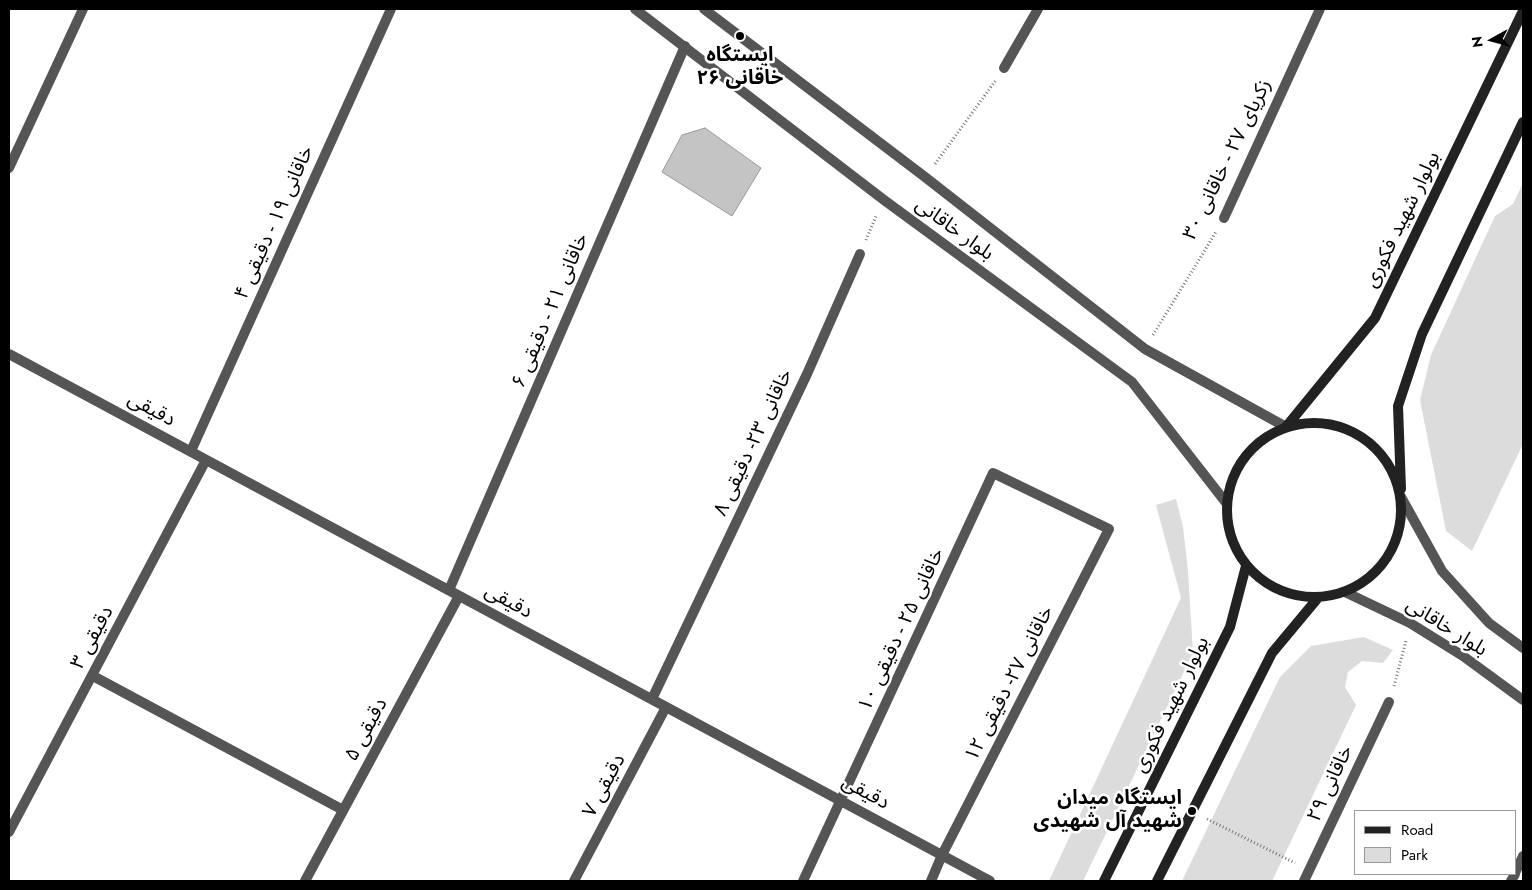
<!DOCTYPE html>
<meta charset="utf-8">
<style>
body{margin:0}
#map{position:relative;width:1532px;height:890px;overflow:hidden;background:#fff;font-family:Jost,sans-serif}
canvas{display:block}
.frame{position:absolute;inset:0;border:10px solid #000;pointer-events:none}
.legend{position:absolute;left:1354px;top:810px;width:162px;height:65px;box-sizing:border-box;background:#fff;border:1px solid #999;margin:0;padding:6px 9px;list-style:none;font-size:15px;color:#000}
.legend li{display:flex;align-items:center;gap:10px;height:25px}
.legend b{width:25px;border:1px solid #999}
.north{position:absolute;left:1467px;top:15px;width:50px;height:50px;-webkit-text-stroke:4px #fff;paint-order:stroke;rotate:263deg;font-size:14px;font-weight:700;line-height:20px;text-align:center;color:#000}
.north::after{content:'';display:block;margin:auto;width:18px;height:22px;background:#000;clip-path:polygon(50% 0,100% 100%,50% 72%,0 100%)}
</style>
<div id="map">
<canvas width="1532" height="890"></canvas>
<div class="frame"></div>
<ul class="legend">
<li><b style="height:6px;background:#222"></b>Road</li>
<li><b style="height:14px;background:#dcdcdc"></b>Park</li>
</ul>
<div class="north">N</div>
</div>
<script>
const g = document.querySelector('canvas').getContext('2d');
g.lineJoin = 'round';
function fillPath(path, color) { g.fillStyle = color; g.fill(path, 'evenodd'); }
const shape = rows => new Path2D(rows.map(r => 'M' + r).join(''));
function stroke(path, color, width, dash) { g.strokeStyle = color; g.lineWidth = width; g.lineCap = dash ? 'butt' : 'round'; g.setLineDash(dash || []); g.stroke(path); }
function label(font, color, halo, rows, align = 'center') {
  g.font = font + ' Jost,"Noto Sans Arabic",sans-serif'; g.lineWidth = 5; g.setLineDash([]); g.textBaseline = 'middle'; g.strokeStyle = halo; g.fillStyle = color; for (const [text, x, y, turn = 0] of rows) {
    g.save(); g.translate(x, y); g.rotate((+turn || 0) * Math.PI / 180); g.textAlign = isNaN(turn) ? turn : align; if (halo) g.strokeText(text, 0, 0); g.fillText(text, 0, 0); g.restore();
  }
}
const green = shape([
 [1523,183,1523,444,1472,551,1446,531,1420,400,1431,355,1495,216,1513,204],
 [1176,499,1183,527,1188,571,1193,653,1083,881,1049,881,1181,598,1156,505],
 [1364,637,1393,650,1383,663,1362,661,1348,672,1345,687,1356,705,1272,881,1182,881,1280,677,1311,646]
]);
const building = shape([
 [705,128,761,168,732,216,662,172,682,135,705,128]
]);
const path = shape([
 [935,164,996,80],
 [866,240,876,216],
 [1153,335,1216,232],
 [1394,686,1406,641],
 [1207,819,1295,863]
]);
const minor = shape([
 [1004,68,1038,9],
 [9,168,83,9],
 [1224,218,1320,9],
 [9,354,990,881],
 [191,451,391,9],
 [449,590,685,46],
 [93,676,343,810],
 [652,699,807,374,860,254],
 [9,832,206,460],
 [1516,871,1523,856],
 [305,881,459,596],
 [574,881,666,707],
 [803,881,993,473,1109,529,942,855,931,881],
 [1304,881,1389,702],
 [1511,881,1515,874]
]);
const tertiary = shape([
 [635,9,884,200,1132,382,1227,504],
 [704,9,925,177,1145,349,1286,427],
 [1401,497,1442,571,1489,623,1523,648],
 [1347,593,1410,623,1463,656,1523,700]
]);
const secondary = shape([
 '1227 510a87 87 0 1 1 174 0a87 87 0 1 1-174 0Z',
 [1286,427,1375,318,1523,11],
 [1401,489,1398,406,1422,334,1523,122],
 [1104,881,1230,627,1246,566],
 [1157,881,1272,653,1317,599]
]);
const markers = [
 [740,36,5,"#000"],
 [1192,811,5,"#000"]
];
const poiNames = [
 ["ایستگاه",740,56],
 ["خاقانی ٢۶",740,79],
 ["ایستگاه میدان",1182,799,"right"],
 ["شهید آل شهیدی",1182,822,"right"]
];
const streetNames = [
 ["زکریای ۲۷ - خاقانی ۳۰",1228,160,-64],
 ["بولوار شهید فکوری",1403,220,-64],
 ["خاقانی ۱۹ - دقیقی ۴",275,223,-66],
 ["بلوار خاقانی",954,230,36],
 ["خاقانی ۲۱ - دقیقی ۶",551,311,-67],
 ["دقیقی",151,410,28],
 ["خاقانی ۲۳- دقیقی ۸",754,443,-65],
 ["دقیقی",508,602,28],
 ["بلوار خاقانی",1446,628,32],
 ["خاقانی ۲۵ - دقیقی ۱۰",902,630,-65],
 ["دقیقی ۳",93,638,-62],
 ["خاقانی ۲۷- دقیقی ۱۲",1010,684,-63],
 ["بولوار شهید فکوری",1172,705,-64],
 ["دقیقی ۵",367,730,-62],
 ["خاقانی ۲۹",1331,784,-65],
 ["دقیقی ۷",605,786,-62],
 ["دقیقی",865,793,28]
];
fillPath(green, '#dcdcdc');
fillPath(building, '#c4c4c4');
stroke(building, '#999', 1);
stroke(path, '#777', 3, [1, 2.5]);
stroke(minor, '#555', 10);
stroke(tertiary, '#555', 10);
stroke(secondary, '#222', 10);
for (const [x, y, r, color] of markers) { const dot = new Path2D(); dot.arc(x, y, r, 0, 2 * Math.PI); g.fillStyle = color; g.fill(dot); stroke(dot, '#fff', 2); }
label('bold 20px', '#000', '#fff', poiNames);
label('20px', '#000', '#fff', streetNames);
</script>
